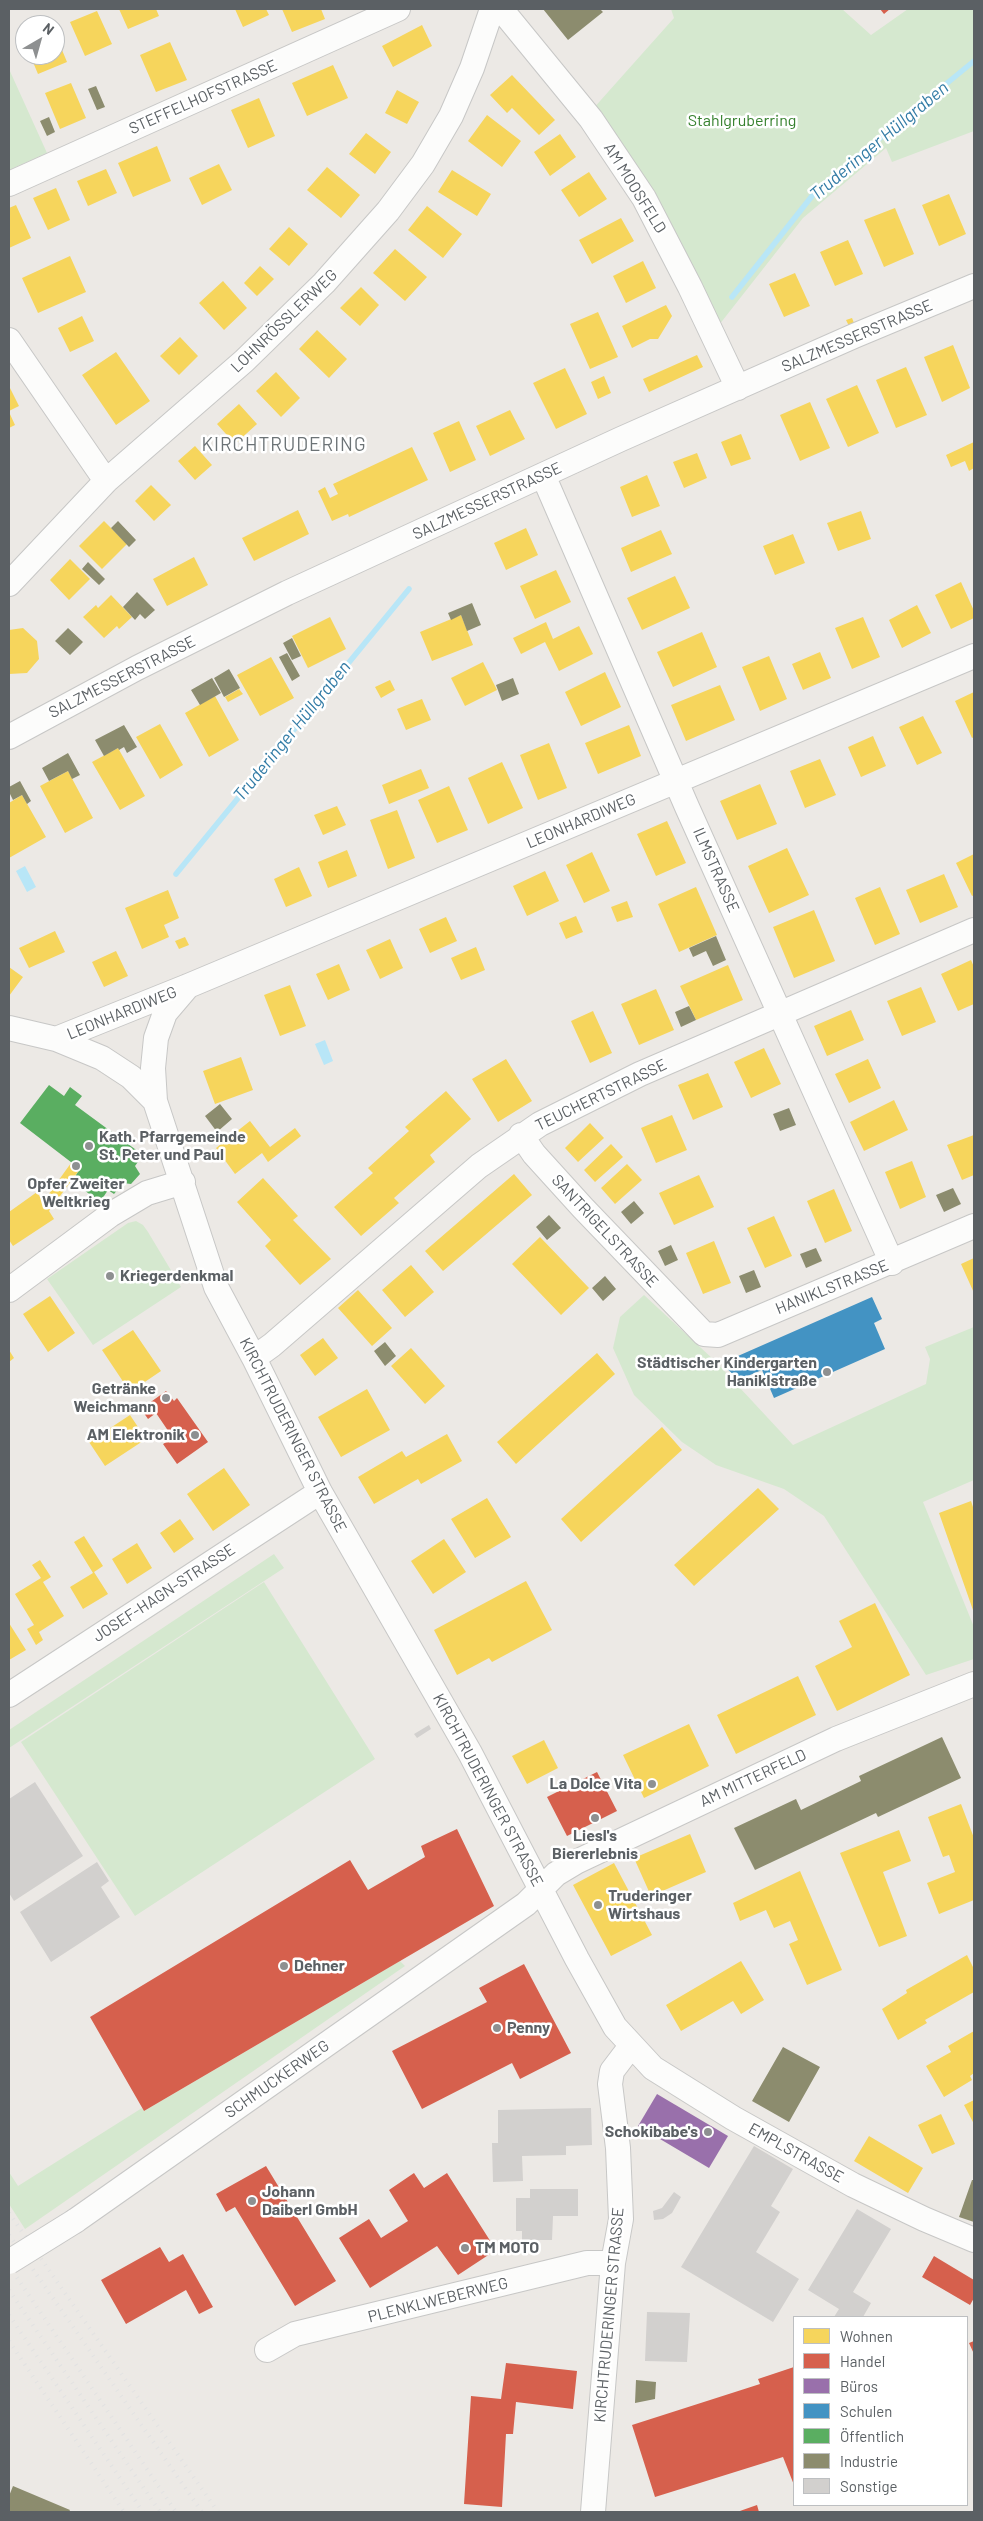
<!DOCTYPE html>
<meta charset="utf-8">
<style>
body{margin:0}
#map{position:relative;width:983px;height:2521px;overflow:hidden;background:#ece9e5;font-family:Barlow,sans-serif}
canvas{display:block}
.frame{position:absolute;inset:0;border:10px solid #5b6064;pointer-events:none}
.legend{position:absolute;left:793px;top:2316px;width:175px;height:190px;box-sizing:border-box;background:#fff;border:1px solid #bdbfc1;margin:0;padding:6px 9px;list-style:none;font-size:15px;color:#5b6064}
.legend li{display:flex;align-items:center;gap:10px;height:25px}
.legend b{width:25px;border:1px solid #bdbfc1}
.north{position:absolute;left:15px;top:15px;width:50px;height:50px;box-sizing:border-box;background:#fff;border:1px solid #bdbfc1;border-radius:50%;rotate:38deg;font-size:14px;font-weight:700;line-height:20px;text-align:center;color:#5b6064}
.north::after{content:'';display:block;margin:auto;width:18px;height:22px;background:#8e9091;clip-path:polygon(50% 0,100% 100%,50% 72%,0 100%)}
</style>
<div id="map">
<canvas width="983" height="2521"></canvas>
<div class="frame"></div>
<ul class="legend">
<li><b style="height:14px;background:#f6d55c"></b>Wohnen</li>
<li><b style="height:14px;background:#d6604d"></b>Handel</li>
<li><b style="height:14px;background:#9970ab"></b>Büros</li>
<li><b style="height:14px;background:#4393c3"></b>Schulen</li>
<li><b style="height:14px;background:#5aae61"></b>Öffentlich</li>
<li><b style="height:14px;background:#8c8c6e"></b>Industrie</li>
<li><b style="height:14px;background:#d2d0ce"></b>Sonstige</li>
</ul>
<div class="north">N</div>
</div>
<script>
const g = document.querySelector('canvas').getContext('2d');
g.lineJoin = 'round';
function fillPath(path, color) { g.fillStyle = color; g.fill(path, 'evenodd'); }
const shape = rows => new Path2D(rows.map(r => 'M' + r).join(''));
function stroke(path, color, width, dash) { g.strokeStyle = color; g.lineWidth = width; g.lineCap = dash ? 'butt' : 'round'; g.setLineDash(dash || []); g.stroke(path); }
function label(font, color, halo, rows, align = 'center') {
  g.font = font + ' Barlow,sans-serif'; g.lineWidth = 5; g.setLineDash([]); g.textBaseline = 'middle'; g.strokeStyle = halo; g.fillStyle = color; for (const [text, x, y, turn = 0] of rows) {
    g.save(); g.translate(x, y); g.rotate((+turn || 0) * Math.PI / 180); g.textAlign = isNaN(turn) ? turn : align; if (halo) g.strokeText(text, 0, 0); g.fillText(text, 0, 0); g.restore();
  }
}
const green = shape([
 [671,9,842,9,871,35,908,9,974,9,974,131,892,162,886,148,803,218,719,325,592,110,674,18],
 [9,69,47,153,9,170],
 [136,1221,143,1225,148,1232,181,1287,93,1345,47,1279,128,1223],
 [644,1295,714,1360,793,1445,926,1384,930,1359,925,1347,974,1327,974,1480,923,1502,974,1627,974,1659,926,1675,824,1516,784,1489,716,1465,682,1442,634,1395,613,1348,620,1317],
 [274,1554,284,1568,9,1748,9,1730],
 [264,1582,375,1759,135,1916,21,1742],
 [400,1961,405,1966,25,2229,9,2204,9,2172,18,2186,142,2108,144,2111]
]);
const water = shape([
 [25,866,36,887,27,892,16,871],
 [325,1040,333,1061,324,1065,315,1044]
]);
const homes = shape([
 [119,9,156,9,159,16,128,29],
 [235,9,266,9,269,15,243,27],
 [282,9,321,9,325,19,292,32],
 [97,11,112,44,85,56,70,22],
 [422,25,432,46,393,67,382,46],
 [55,33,67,62,38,74,30,55,55,55],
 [170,42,187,80,156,92,140,55],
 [333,65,348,98,307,116,292,83],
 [512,75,555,120,539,135,512,108,507,113,490,95],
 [71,83,86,118,60,129,45,93],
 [397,90,419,102,407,124,385,113],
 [259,98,275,136,248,148,231,110],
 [487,115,521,141,502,167,468,141],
 [366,133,391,152,375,174,349,154],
 [560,134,576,157,550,176,534,152],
 [157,146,171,181,133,197,118,163],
 [219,164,232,190,202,205,189,178],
 [327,167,360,195,341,218,307,190],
 [106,169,117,193,88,206,77,181],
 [452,170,491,194,477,216,438,192],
 [589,172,607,199,579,217,561,190],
 [56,188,70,220,48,230,33,198],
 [949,194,966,234,939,246,922,205],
 [16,205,31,238,9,248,9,208],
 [427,206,462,234,443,258,408,230],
 [895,208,914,254,884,267,864,220],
 [621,218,634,241,592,264,579,240],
 [289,227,308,244,289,266,269,249],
 [848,240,863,274,835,286,820,252],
 [395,249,427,277,405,301,373,273],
 [70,256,86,292,38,313,22,278],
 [643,261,656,288,626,303,613,276],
 [260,266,274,279,257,296,244,283],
 [795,273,810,306,784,317,769,284],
 [223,281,247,308,224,330,199,303],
 [361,287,379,305,360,326,340,308],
 [666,305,672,316,658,339,650,339,632,348,622,326],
 [598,312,618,357,590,369,570,324],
 [82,316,94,341,70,352,58,328],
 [852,318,854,323,849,326,846,320],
 [317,330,347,359,329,378,299,349],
 [180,337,198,356,179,375,160,356],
 [953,345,970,388,942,402,924,357],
 [116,352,150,401,116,425,82,375],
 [697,355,703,367,649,392,643,379],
 [906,367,927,415,896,428,876,380],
 [565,368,587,414,556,429,533,383],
 [276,372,300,398,281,417,256,391],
 [604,376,611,393,598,399,591,382],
 [857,385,879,433,848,447,826,399],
 [9,386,19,406,9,411],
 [810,402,830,448,800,461,780,415],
 [239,404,257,424,235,444,217,424],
 [510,410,525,439,490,456,476,426],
 [9,412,15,425,9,428],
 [459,421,476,460,450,472,433,433],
 [741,434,751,459,731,466,721,442],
 [974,442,974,468,969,471,965,461,951,467,946,455],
 [195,446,212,465,195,480,178,461],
 [412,447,428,480,349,517,348,514,332,521,318,491,325,487,330,498,338,494,333,484],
 [697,453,707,478,684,488,673,462],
 [647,475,660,506,632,517,620,487],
 [151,485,171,505,154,521,135,501],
 [298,510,309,534,254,561,242,538],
 [861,511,871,539,838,551,827,523],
 [104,521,127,544,102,569,79,546],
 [526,528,538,555,506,570,494,543],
 [661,530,672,554,631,572,621,548],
 [793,534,805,563,775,575,763,546],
 [194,557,208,585,167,606,153,579],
 [70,559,90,579,69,600,50,580],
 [556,570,571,602,535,619,520,586],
 [675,576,690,608,642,630,627,598],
 [961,582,974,611,974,618,951,629,935,595],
 [111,595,132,617,119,629,117,626,104,638,83,617,96,605,98,608],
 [917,605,931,633,902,648,889,620],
 [461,615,473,645,432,661,420,632],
 [330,617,346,649,308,668,292,636],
 [863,617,880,657,852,669,835,628],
 [546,622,553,639,579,626,593,654,559,671,545,642,521,654,513,638],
 [23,628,37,641,39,659,27,673,9,674,9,630],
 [702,632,717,667,673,687,657,652],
 [820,652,831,678,803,690,792,664],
 [769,656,787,699,760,711,742,667],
 [271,657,294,698,260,716,237,675],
 [483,662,497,690,465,706,451,678],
 [605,672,621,707,581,726,565,692],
 [390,680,395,690,381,698,375,687],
 [720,685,735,720,686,741,671,705],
 [239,689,243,694,228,702,225,697],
 [974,692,974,737,972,738,955,701],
 [215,696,239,740,209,757,185,713],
 [422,699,431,720,406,730,397,709],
 [923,716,942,753,917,765,899,727],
 [160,724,183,765,160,779,136,737],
 [629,725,641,756,598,774,585,743],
 [873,736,886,766,861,777,848,747],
 [549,743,567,788,538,800,520,755],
 [118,748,145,796,120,810,92,762],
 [820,759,836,795,805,808,790,771],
 [502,762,523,808,488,824,468,778],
 [421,769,429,788,389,804,382,785],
 [68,771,93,818,65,833,40,786],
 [760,784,777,824,737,840,720,801],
 [449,786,468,830,437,843,418,800],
 [22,795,46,837,9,858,9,803],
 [337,806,346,825,323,835,314,815],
 [397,810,415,858,388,869,370,820],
 [667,821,686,863,656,876,637,834],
 [787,848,809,895,769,913,748,866],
 [347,850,357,876,328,888,318,862],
 [592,852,610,891,584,903,566,865],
 [974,854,974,895,972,896,956,863],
 [299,867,312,896,286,907,274,879],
 [545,871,559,901,527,916,513,886],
 [944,874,958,907,920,923,906,890],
 [696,887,717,935,679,952,658,904],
 [880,887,900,934,875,945,855,898],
 [168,890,179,918,164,925,169,937,142,949,125,908],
 [627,901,633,917,617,922,611,907],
 [814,910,835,961,794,978,773,927],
 [576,916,583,932,566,939,559,923],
 [446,917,457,941,430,953,419,929],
 [55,931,65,952,29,968,19,948],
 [185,937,189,945,179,949,175,941],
 [390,939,403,968,380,979,366,950],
 [476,947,485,970,461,980,451,958],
 [116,951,128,976,104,987,92,962],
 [971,960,974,967,974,1004,958,1011,941,974],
 [339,964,350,990,328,1000,316,974],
 [728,965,743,1000,696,1020,680,986],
 [9,967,23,977,9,996],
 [290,985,306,1026,280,1036,264,995],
 [921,987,936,1022,902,1036,887,1001],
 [656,989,674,1030,639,1045,621,1004],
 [851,1010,864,1040,827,1056,814,1026],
 [593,1011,612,1053,590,1063,571,1021],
 [764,1048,781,1084,751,1098,734,1062],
 [241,1057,253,1090,215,1104,203,1071],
 [506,1059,532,1101,498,1122,472,1079],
 [868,1059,881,1088,849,1103,835,1074],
 [708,1073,723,1107,693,1120,678,1085],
 [446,1091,471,1119,430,1155,435,1162,394,1198,399,1203,361,1236,334,1207,373,1173,368,1168,409,1131,405,1127],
 [894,1100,908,1130,864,1151,850,1122],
 [672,1115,687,1150,656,1163,641,1128],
 [250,1121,270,1147,295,1128,301,1136,268,1162,262,1153,235,1174,216,1148],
 [590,1123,604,1138,578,1162,565,1148],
 [974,1135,974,1175,962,1180,947,1145],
 [611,1144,623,1157,595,1182,584,1170],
 [912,1161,926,1197,900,1209,885,1172],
 [71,1163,80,1169,49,1211,54,1219,13,1246,9,1240,9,1212,37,1192,43,1202],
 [627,1164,642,1180,615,1204,601,1188],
 [514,1174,532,1195,443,1271,425,1251],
 [699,1175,714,1207,674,1225,659,1193],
 [263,1178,298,1216,293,1220,331,1259,300,1285,265,1246,271,1240,237,1202],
 [834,1189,852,1231,825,1243,807,1201],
 [774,1216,792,1256,765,1268,747,1228],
 [540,1237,589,1288,561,1315,512,1264],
 [714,1241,731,1283,703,1294,686,1253],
 [974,1258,974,1293,961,1264],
 [411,1265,434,1292,405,1317,382,1290],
 [358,1290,392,1328,372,1346,338,1308],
 [50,1296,75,1333,48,1352,23,1314],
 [133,1330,161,1371,130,1392,102,1350],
 [323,1338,338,1358,315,1376,300,1355],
 [411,1348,445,1386,425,1404,391,1366],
 [9,1350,14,1358,9,1362],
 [597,1353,615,1374,516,1464,497,1442],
 [367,1389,390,1430,341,1457,318,1417],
 [130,1415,146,1439,105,1466,89,1442],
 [662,1427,682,1450,581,1542,561,1519],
 [447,1434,462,1461,421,1484,418,1479,374,1504,358,1477,402,1451,406,1457],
 [224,1468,250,1505,213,1531,187,1494],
 [758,1488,779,1509,694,1586,674,1565],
 [487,1498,511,1537,475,1558,451,1519],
 [971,1501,974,1510,974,1613,939,1513],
 [180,1519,194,1539,174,1553,160,1533],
 [84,1536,103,1566,94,1572,108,1594,83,1609,70,1587,93,1573,74,1542],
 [444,1539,466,1572,433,1594,411,1561],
 [137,1543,152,1568,127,1584,112,1559],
 [40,1560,51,1577,43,1582,64,1616,39,1632,43,1640,36,1645,27,1629,34,1625,15,1594,41,1578,32,1565],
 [526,1581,552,1630,492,1662,489,1658,457,1675,434,1630],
 [875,1603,910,1675,837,1711,815,1666,852,1647,839,1621],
 [9,1623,26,1650,9,1660],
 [798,1676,816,1715,736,1754,717,1715],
 [689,1724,709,1766,644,1798,623,1755],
 [544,1740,558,1768,527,1784,512,1756],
 [961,1804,974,1838,974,1900,939,1914,927,1883,955,1872,949,1855,943,1857,928,1817],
 [899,1830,911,1861,883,1872,907,1936,879,1947,840,1853],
 [690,1834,706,1872,651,1896,634,1858],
 [614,1863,652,1935,611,1956,573,1885],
 [800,1871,842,1970,807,1985,789,1944,798,1940,790,1921,774,1928,766,1910,740,1921,733,1903],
 [967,1955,974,1969,974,1992,925,2020,927,2023,898,2040,882,2009,907,1993,906,1990],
 [741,1961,764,2000,741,2014,733,2001,681,2031,666,2005],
 [974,2031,974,2073,970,2076,972,2080,944,2097,926,2066,951,2052,948,2046],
 [974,2100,974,2124,964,2105],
 [941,2114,955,2144,932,2154,918,2125],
 [869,2136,923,2168,908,2193,854,2161]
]);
const shops = shape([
 [880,9,890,9,884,14],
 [166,1391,174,1401,177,1398,208,1442,177,1464,163,1444,173,1438,156,1413,148,1419,141,1409],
 [597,1772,617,1811,567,1836,547,1797],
 [457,1829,494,1906,144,2111,90,2017,350,1860,368,1890,425,1857,421,1846],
 [524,1964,571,2053,520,2079,512,2063,422,2109,392,2051,487,2002,479,1988],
 [266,2166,336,2281,295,2306,235,2207,226,2212,216,2194],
 [414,2173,424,2188,447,2173,496,2250,458,2275,437,2246,370,2288,339,2238,369,2219,381,2238,408,2221,389,2190],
 [160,2247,169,2262,183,2254,213,2307,199,2314,186,2290,126,2324,101,2280],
 [934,2256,974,2280,974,2298,970,2305,922,2277],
 [974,2341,974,2354,969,2343],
 [506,2363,577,2371,573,2409,516,2402,513,2434,506,2434,502,2507,464,2504,471,2396,501,2399],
 [794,2367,794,2485,783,2457,655,2497,632,2425,760,2384,758,2379],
 [757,2505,759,2512,737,2512]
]);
const offices = shape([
 [657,2094,728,2136,709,2168,638,2126]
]);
const schools = shape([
 [872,1297,882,1319,874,1323,885,1349,774,1398,762,1370,738,1380,722,1363]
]);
const public = shape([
 [49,1085,64,1096,70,1087,82,1096,75,1105,143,1155,135,1166,140,1174,131,1184,123,1183,114,1194,108,1190,100,1202,72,1181,80,1169,20,1123]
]);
const industry = shape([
 [543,9,600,9,603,12,568,40],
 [96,86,105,107,97,110,88,89],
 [49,117,55,132,47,136,40,121],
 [118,521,136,540,129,547,111,528],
 [88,562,105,579,99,585,82,569],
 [137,592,155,610,145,619,140,614,135,620,123,607],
 [472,603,481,625,467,631,461,615,451,620,448,613],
 [68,628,83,642,70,655,55,641],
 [292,638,301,656,292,660,283,643],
 [287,653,300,676,292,681,279,657],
 [229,669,240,688,224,697,214,678],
 [212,678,221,693,200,705,191,690],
 [513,678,519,694,502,701,496,685],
 [124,725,137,747,127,753,124,747,119,750,118,748,104,756,95,740],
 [68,753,80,775,72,779,68,771,49,781,42,768],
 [20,781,31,801,27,804,22,795,13,800,9,792,9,787],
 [716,936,726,960,713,966,706,951,693,957,689,948],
 [689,1006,696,1020,681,1027,675,1012],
 [220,1104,232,1119,217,1132,205,1116],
 [789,1108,796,1125,780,1131,773,1114],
 [953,1188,961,1204,944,1212,936,1195],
 [634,1201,644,1213,631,1224,621,1212],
 [549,1215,561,1228,547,1240,536,1227],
 [671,1245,678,1260,665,1266,658,1251],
 [816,1248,822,1261,806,1268,800,1254],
 [754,1270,761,1287,746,1293,739,1276],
 [605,1276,616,1289,603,1301,592,1288],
 [385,1342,396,1356,385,1366,374,1351],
 [942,1737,961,1778,878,1817,876,1813,755,1870,734,1828,796,1799,801,1810,861,1781,859,1776],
 [783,2047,820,2067,789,2122,752,2101],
 [972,2180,974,2180,974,2222,959,2217],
 [636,2380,656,2382,655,2399,635,2403],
 [13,2486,70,2510,69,2512,9,2512,9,2496]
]);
const stream = shape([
 [732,297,816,191,974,61],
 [176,874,409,589]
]);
const building = shape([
 [429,1725,431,1729,417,1738,414,1734],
 [35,1782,83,1856,14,1901,9,1893,9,1799],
 [97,1862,109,1881,101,1887,120,1917,51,1962,20,1912],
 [591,2108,592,2145,566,2146,566,2155,522,2156,523,2181,493,2182,492,2143,498,2143,498,2110],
 [754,2146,793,2169,771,2206,780,2212,756,2252,799,2279,773,2322,681,2267],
 [530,2189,578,2189,578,2216,553,2216,552,2240,522,2240,522,2231,516,2231,516,2198,530,2198],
 [674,2192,681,2197,672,2213,663,2219,654,2220,653,2211,662,2208],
 [857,2209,891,2229,853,2292,871,2303,863,2317,834,2317,839,2309,808,2290],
 [647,2312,690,2313,687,2362,645,2361]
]);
const minor = shape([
 [501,9,591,119,644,198,690,287,738,388],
 [9,184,398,9],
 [9,340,106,481],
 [543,475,687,807,892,1263],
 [9,584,106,481,244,361,324,283,388,211,423,164,451,116,472,68,492,9],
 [9,737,137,668,287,593,621,439,854,336,974,286],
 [188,986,165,1013,156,1038,153,1068,155,1101,216,1287,254,1358,320,1492,470,1753,577,1959,615,2027,653,2068,733,2118,853,2185,924,2219,974,2240],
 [9,1028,56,1039,102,1058,131,1077,155,1101],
 [56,1039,188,986,974,656],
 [521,1135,534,1154,583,1208,704,1334,718,1335,974,1226],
 [9,1290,110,1215,147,1193,183,1182],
 [254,1358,272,1345,479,1166,540,1124,640,1074,974,930],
 [9,1695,320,1492],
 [75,2221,526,1904,556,1874,576,1862,836,1739,974,1684],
 [267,2350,295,2334,587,2263,613,2263],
 [593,2512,613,2263,621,2219,618,2148,610,2084,612,2071,631,2046]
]);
const rail = shape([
 [9,2213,218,2512],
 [9,2235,202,2512],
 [9,2266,176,2512],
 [9,2290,160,2512],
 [9,2315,143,2512],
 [9,2341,124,2512]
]);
const minorBridge = shape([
 [9,2262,75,2221]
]);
const markers = [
 [89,1146,5,"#8e9091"],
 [76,1166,5,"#8e9091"],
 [110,1276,5,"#8e9091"],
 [827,1372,5,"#8e9091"],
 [166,1398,5,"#8e9091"],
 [195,1435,5,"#8e9091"],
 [652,1784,5,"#8e9091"],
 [595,1818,5,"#8e9091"],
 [598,1905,5,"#8e9091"],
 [284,1966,5,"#8e9091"],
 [497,2028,5,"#8e9091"],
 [708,2132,5,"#8e9091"],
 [252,2201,5,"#8e9091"],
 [465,2248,5,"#8e9091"]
];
const streetNames = [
 ["STEFFELHOFSTRASSE",203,97,-24],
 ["AM MOOSFELD",635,188,58],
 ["LOHNRÖSSLERWEG",284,321,-44],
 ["SALZMESSERSTRASSE",857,336,-23],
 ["SALZMESSERSTRASSE",487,501,-25],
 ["SALZMESSERSTRASSE",122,677,-27],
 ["LEONHARDIWEG",581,821,-23],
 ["ILMSTRASSE",716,870,66],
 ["LEONHARDIWEG",122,1013,-22],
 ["TEUCHERTSTRASSE",601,1095,-26],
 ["SANTRIGELSTRASSE",605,1231,47],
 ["HANIKLSTRASSE",832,1287,-22],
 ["KIRCHTRUDERINGER STRASSE",293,1435,63],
 ["JOSEF-HAGN-STRASSE",164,1593,-33],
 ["AM MITTERFELD",753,1778,-25],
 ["KIRCHTRUDERINGER STRASSE",488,1790,62],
 ["SCHMUCKERWEG",277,2079,-35],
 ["EMPLSTRASSE",796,2153,29],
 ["PLENKLWEBERWEG",438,2300,-14],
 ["KIRCHTRUDERINGER STRASSE",609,2315,-85]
];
const parkNames = [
 ["Stahlgruberring",742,121]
];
const poiNames = [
 ["Kath. Pfarrgemeinde",99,1137],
 ["St. Peter und Paul",99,1155],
 ["Opfer Zweiter",76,1184,"center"],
 ["Weltkrieg",76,1202,"center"],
 ["Kriegerdenkmal",120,1276],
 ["Städtischer Kindergarten",817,1363,"right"],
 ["Haniklstraße",817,1381,"right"],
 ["Getränke",156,1389,"right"],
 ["Weichmann",156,1407,"right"],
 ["AM Elektronik",185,1435,"right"],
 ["La Dolce Vita",642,1784,"right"],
 ["Liesl's",595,1836,"center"],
 ["Biererlebnis",595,1854,"center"],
 ["Truderinger",608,1896],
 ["Wirtshaus",608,1914],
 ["Dehner",294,1966],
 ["Penny",507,2028],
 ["Schokibabe's",698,2132,"right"],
 ["Johann",262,2192],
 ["Daiberl GmbH",262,2210],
 ["TM MOTO",475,2248]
];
const waterNames = [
 ["Truderinger Hüllgraben",879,141,-40],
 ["Truderinger Hüllgraben",292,731,-51]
];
const quarterNames = [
 ["KIRCHTRUDERING",284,445]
];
fillPath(green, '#d5e8cf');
fillPath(water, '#b8e6f7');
fillPath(homes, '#f6d55c');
fillPath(shops, '#d6604d');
fillPath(offices, '#9970ab');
fillPath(schools, '#4393c3');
fillPath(public, '#5aae61');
fillPath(industry, '#8c8c6e');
stroke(stream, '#b8e6f7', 5.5);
fillPath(building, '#d2d0ce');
stroke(minor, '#c7c7c6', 26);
stroke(minor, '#fcfcfb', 24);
stroke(rail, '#e2e2e2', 4, [1, 6]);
stroke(minorBridge, '#c7c7c6', 26, []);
stroke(minorBridge, '#fcfcfb', 24);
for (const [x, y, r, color] of markers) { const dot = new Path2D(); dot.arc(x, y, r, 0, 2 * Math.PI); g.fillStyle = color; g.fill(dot); stroke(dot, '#fff', 2); }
label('16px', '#5b6064', '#fff', streetNames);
label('16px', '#36812e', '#fff', parkNames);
label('bold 16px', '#5b6064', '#fff', poiNames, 'left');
label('italic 18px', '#337ca6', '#fff', waterNames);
g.letterSpacing = '1px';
label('19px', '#6c7376', '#fff', quarterNames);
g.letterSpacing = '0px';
</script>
